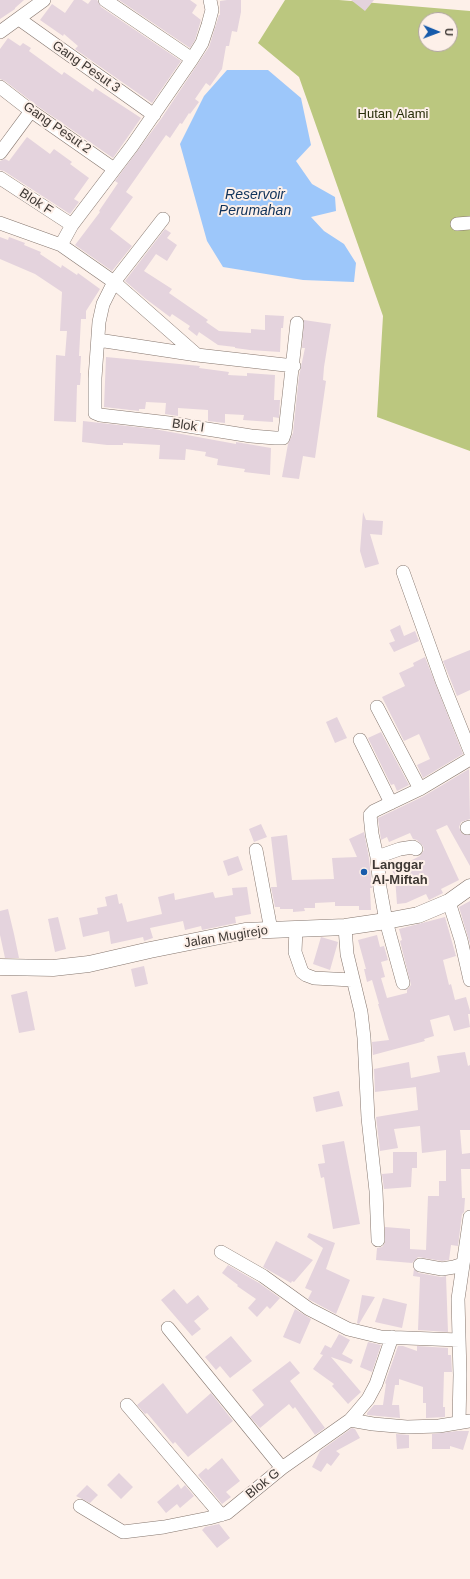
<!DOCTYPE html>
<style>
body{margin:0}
#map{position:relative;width:470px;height:1579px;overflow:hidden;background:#fdf0e9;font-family:Helvetica,sans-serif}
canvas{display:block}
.north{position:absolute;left:418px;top:12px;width:40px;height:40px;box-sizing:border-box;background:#fdf0e9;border:1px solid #b1a6a1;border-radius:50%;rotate:91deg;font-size:11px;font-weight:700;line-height:16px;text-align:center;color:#3e3834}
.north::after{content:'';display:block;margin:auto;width:14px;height:18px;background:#175bab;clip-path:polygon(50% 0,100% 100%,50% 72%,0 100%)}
</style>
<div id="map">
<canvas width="470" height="1579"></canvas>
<div class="north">U</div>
</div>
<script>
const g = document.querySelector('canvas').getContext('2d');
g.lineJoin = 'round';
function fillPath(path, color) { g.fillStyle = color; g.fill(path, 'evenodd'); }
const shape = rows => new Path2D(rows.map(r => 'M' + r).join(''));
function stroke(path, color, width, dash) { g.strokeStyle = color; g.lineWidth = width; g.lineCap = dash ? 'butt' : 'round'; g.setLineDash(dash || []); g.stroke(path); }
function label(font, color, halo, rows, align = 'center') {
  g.font = font + ' Helvetica,sans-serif'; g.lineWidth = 4; g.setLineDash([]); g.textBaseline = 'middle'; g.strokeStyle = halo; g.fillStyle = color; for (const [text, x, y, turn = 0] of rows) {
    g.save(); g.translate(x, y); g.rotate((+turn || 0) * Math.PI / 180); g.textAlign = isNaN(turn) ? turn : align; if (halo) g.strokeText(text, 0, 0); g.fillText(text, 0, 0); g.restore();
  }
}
const green = shape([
 [285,0,339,0,470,11,470,451,377,417,383,316,299,77,258,43],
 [426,20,450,20,450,44,426,44]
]);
const water = shape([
 [227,70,268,70,301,98,311,145,296,161,312,184,335,197,336,211,311,217,324,231,344,244,356,263,354,282,303,280,223,267,207,241,180,144,204,96]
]);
const building = shape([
 [0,0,24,0,15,8,15,9,0,19],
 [74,0,82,0,88,4,91,0,97,0,101,7,181,61,152,103,75,49,78,46,64,34,63,36,40,20,52,4,65,13],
 [119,0,190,0,197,5,192,13,201,20,195,40,190,48],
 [227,0,241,0,241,12,237,32,232,31,229,46,226,46,222,69,210,86,206,83,195,99,199,102,190,114,189,113,182,124,180,123,170,138,166,135,126,192,133,197,110,229,132,246,112,271,75,245,100,212,99,211,118,183,115,181,161,119,209,47,219,15,220,15,220,1],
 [351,0,374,0,365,11],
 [8,38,20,46,23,43,31,48,29,51,62,75,64,72,93,92,95,88,141,118,113,158,36,105,5,81,0,79,0,49],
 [27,137,50,154,54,149,72,162,70,164,89,178,74,199,79,202,70,214,4,171,0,170,0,161,5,159,9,161],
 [165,229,171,233,167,238,177,245,167,261,156,254,144,271,172,289,169,293,208,320,206,322,219,331,251,333,251,329,265,330,265,315,284,316,283,328,281,328,280,352,250,350,235,348,235,347,218,345,199,332,197,336,188,329,190,326,172,314,170,317,146,299,125,281],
 [0,237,8,240,9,237,25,243,24,245,41,252,40,254,61,268,62,265,77,275,78,273,100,289,86,311,86,319,81,319,79,356,81,356,80,373,81,373,80,385,77,385,76,422,54,421,56,355,65,356,67,331,60,331,62,292,35,274,0,259],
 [304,320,331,324,324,367,323,380,326,381,315,458,303,456,299,479,282,477,288,444,293,433,299,376,305,348,302,348],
 [106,357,200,366,199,368,229,372,228,375,247,376,247,373,275,375,274,400,280,400,279,418,273,417,273,422,257,421,243,420,244,415,225,414,225,423,208,421,208,410,178,408,178,416,165,414,166,403,146,402,145,409,139,409,139,411,104,407],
 [83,421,154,429,236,444,236,442,271,448,270,475,244,472,245,469,217,465,218,459,205,456,206,452,186,449,185,460,159,459,160,445,123,443,123,445,107,445,82,442],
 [363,512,366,520,383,521,382,535,370,534,379,564,365,568,360,551],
 [400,625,404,636,415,631,419,641,394,652,389,643,395,641,390,630],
 [470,650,470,690,457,696,443,661],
 [425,657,463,754,423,778,417,765,430,759,419,734,404,741,382,697,405,686,399,673,414,666,413,663],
 [337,717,347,738,335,743,326,722],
 [381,732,409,785,397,791,394,784,391,785,368,738],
 [469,769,470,819,461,822,459,827,462,834,470,835,470,866,447,825,436,830,459,880,441,889,443,893,429,900,426,894,406,903,397,904,395,877,392,870,420,856,424,850,423,846,417,840,413,839,410,833,389,842,387,837,381,840,378,818,424,796],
 [261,824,267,837,254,842,249,829],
 [364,832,369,858,372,888,370,888,371,910,359,910,359,906,335,906,335,902,315,903,315,908,304,908,305,911,293,912,293,909,280,909,280,907,275,907,271,887,277,887,271,837,287,835,292,880,334,879,332,858,357,857,349,839],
 [238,856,243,870,228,876,223,861],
 [247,887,251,914,235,917,236,923,202,930,201,926,185,930,183,921,150,928,153,938,144,941,143,937,111,944,109,931,83,937,79,918,98,914,97,908,107,906,105,897,117,894,119,904,122,903,127,922,162,914,158,897,174,893,175,900,213,892,215,898,233,895,232,888],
 [470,901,470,944,459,907],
 [8,909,14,934,19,958,5,958,0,935,0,911],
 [58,917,66,949,55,952,48,919],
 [445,917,456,956,443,960,449,985,451,984,455,1000,466,997,470,1011,470,1014,468,1014,470,1027,454,1031,449,1015,430,1020,434,1036,424,1039,425,1041,373,1055,372,1042,389,1040,378,1004,379,1004,372,980,367,982,364,969,366,969,358,940,377,935,380,947,384,946,388,960,381,962,385,977,381,978,387,998,407,993,407,990,411,985,400,941,402,940,399,929],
 [321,937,338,942,330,970,313,964],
 [144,966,148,984,135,987,131,969],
 [27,991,35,1030,19,1033,11,995],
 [465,1052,468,1066,470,1065,470,1130,460,1130,462,1154,470,1153,470,1169,461,1169,462,1198,465,1198,464,1212,462,1214,458,1246,451,1245,449,1260,442,1261,418,1257,412,1263,376,1260,377,1248,382,1247,385,1243,385,1227,410,1229,410,1249,426,1250,428,1196,439,1196,439,1181,446,1181,446,1150,422,1153,420,1126,394,1129,398,1148,380,1151,376,1117,418,1110,416,1087,375,1092,374,1069,409,1062,411,1078,440,1072,437,1056],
 [339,1091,343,1106,316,1112,313,1097],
 [344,1141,360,1224,333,1229,324,1177,321,1178,318,1164,325,1163,322,1145],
 [393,1152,417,1152,417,1168,412,1168,411,1187,384,1189,382,1174,393,1173],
 [309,1233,335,1243,326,1269,350,1280,336,1314,308,1299,312,1291,305,1288,323,1248,307,1237],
 [276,1241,313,1260,294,1282,292,1281,291,1283,263,1267],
 [228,1265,259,1283,280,1298,270,1309,267,1306,257,1317,248,1308,256,1299,237,1286,238,1285,222,1273],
 [414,1269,419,1273,441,1277,446,1276,448,1332,418,1330,420,1277,413,1276],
 [174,1289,187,1304,198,1295,209,1309,194,1321,201,1329,192,1336,161,1300],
 [362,1295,375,1297,359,1324,357,1323],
 [383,1298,407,1304,402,1328,375,1322],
 [295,1309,311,1319,300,1344,283,1337],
 [339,1334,350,1340,342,1354,353,1360,351,1364,331,1357,361,1392,348,1404,332,1386,334,1384,313,1369,323,1355,320,1354,325,1345,331,1348],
 [231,1336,252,1361,230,1378,220,1366,216,1370,205,1357],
 [368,1342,381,1345,372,1372,360,1367],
 [398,1346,403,1346,417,1351,417,1346,448,1348,448,1355,451,1355,452,1372,444,1372,443,1407,445,1407,445,1417,426,1418,426,1403,423,1403,423,1387,399,1379,399,1385,395,1385,392,1405,399,1405,400,1418,367,1415,367,1413,374,1405,383,1405,386,1384,385,1383],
 [290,1361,300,1373,290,1381,325,1428,315,1435,295,1407,293,1409,289,1404,260,1428,250,1417,264,1405,252,1390],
 [163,1383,187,1414,211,1393,233,1421,188,1457,175,1442,173,1444,147,1413,145,1414,137,1405],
 [352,1428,355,1429,360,1438,336,1451,340,1454,331,1466,327,1463,321,1472,312,1467,320,1451],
 [457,1431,469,1431,463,1450,450,1446,450,1449,432,1449,432,1434],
 [396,1434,409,1435,409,1448,397,1449],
 [222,1458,240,1481,226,1492,231,1497,222,1504,198,1475,206,1468,208,1470],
 [119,1473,133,1487,121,1499,107,1485],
 [178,1484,181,1489,185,1485,194,1496,180,1508,177,1504,166,1513,157,1502],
 [87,1485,98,1495,90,1503,76,1496],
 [219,1524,230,1538,217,1548,202,1530,205,1527]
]);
const minor = shape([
 [105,0,192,59],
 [19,19,154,115],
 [0,32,44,0],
 [0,87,31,111,114,169],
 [0,153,31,111],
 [0,178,72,225],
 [163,219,114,282,103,304,99,322,95,378,95,413,100,415,169,423,251,436,275,438,283,438,285,432,297,323],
 [0,223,61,245,114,282,197,355],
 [457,224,470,223],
 [61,245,72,225,132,146,192,59,202,43,208,25,212,10,210,0],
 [98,340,197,355,294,366],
 [403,572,442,681,470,751],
 [377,707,420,789],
 [360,740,391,803],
 [467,828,470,827],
 [256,850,271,930],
 [377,857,400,849,413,847,416,849],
 [449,902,461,940,470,980],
 [345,927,347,954,361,1012,364,1038,368,1118,376,1191,378,1240],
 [296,929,295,952,302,972,306,975,314,978,352,980],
 [403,983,386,921,380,888,377,857,372,834,370,815,374,811,420,789,470,759],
 [221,1252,263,1276,309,1309,348,1329,381,1337,459,1340],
 [420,1265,442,1269,454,1267,463,1264],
 [168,1328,282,1468],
 [127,1405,221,1515],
 [350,1420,373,1424,407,1427,439,1426,470,1421],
 [459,1423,460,1375,458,1299,470,1217],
 [80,1506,123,1532,164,1527,209,1518,227,1513,282,1468,350,1420,357,1412,368,1399,376,1384,392,1337]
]);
const tertiary = shape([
 [0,967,53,968,89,964,150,950,245,931,345,927,386,921,418,915,449,902,470,887]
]);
const markers = [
 [364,872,4,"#175bab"]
];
const streetNames = [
 ["Gang Pesut 3",86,67,35],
 ["Gang Pesut 2",57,128,35],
 ["Blok F",36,202,33],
 ["Blok I",188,426,8],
 ["Jalan Mugirejo",226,937,-9],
 ["Blok G",263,1484,-39]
];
const parkNames = [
 ["Hutan Alami",393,114]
];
const poiNames = [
 ["Langgar",372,865],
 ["Al-Miftah",372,880]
];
const waterNames = [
 ["Reservoir",255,195],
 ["Perumahan",255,211]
];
fillPath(green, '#bbc77f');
fillPath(water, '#9dc7fa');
fillPath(building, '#e4d3dd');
stroke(minor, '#85766e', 14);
stroke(tertiary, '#85766e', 17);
stroke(minor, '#fff', 13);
stroke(tertiary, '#fff', 16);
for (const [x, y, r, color] of markers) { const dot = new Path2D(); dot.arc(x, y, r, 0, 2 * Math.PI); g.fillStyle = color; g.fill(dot); stroke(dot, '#fdf0e9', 1.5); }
label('13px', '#3e3834', '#fdf0e9', streetNames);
label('13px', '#282d09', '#fdf0e9', parkNames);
label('bold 13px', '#3e3834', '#fdf0e9', poiNames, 'left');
label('italic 14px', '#10335b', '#fdf0e9', waterNames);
</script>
